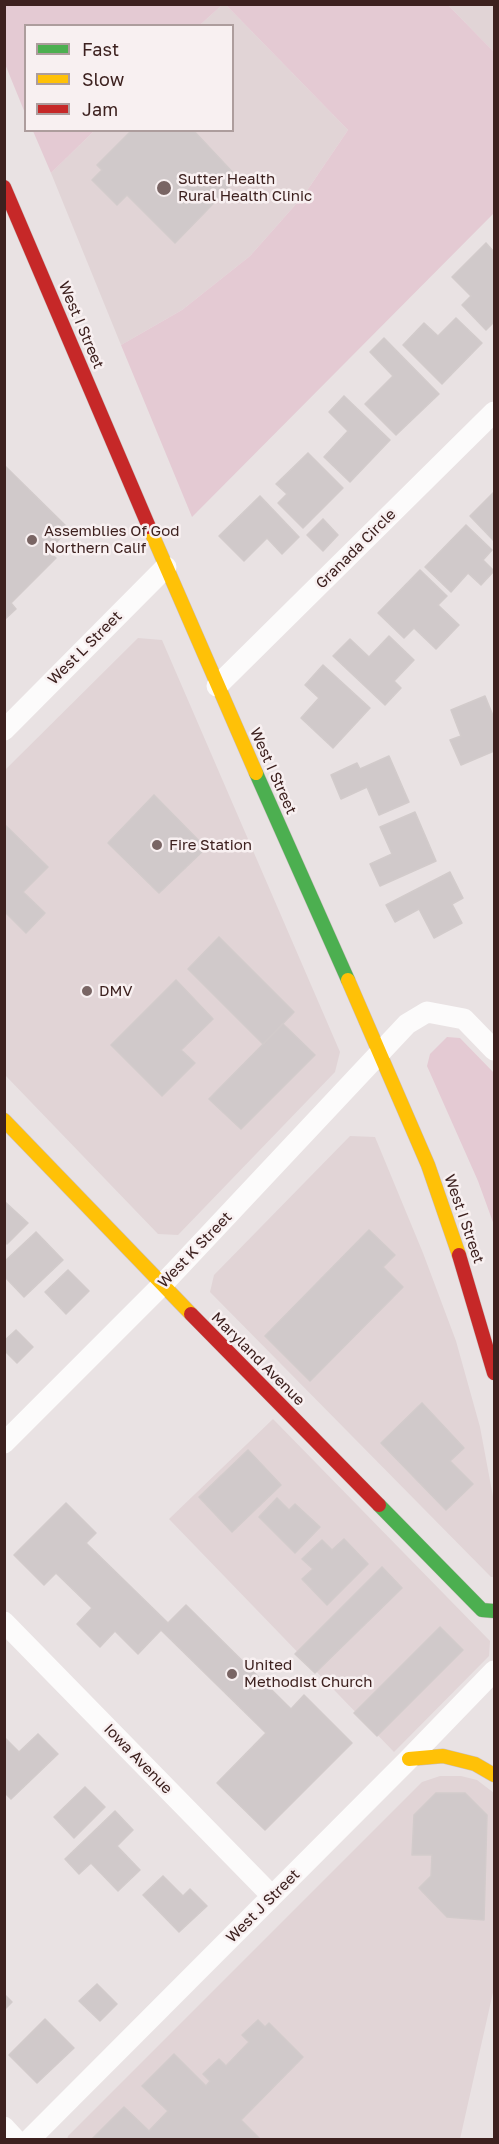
<!DOCTYPE html>
<style>
body{margin:0}
#map{position:relative;width:499px;height:2144px;overflow:hidden;background:#e9e2e3;font-family:"Golos Text",sans-serif}
canvas{display:block}
.frame{position:absolute;inset:0;border:6px solid #3d211f;pointer-events:none}
.legend{position:absolute;left:24px;top:24px;width:210px;height:108px;box-sizing:border-box;background:#f8f0f1;border:2px solid #ad9d9d;margin:0;padding:8px 10px;list-style:none;font-size:18px;color:#3d211f}
.legend li{display:flex;align-items:center;gap:12px;height:30px}
.legend b{width:30px;border:2px solid #ad9d9d}
</style>
<div id="map">
<canvas width="499" height="2144"></canvas>
<div class="frame"></div>
<ul class="legend">
<li><b style="height:8px;background:#4caf50"></b>Fast</li>
<li><b style="height:8px;background:#ffc107"></b>Slow</li>
<li><b style="height:8px;background:#c62828"></b>Jam</li>
</ul>
</div>
<script>
const g = document.querySelector('canvas').getContext('2d');
g.lineJoin = 'round';
function fillPath(path, color) { g.fillStyle = color; g.fill(path, 'evenodd'); }
const shape = rows => new Path2D(rows.map(r => 'M' + r).join(''));
function stroke(path, color, width, dash) { g.strokeStyle = color; g.lineWidth = width; g.lineCap = dash ? 'butt' : 'round'; g.setLineDash(dash || []); g.stroke(path); }
function label(font, color, halo, rows, align = 'center') {
  g.font = font + ' "Golos Text",sans-serif'; g.lineWidth = 5; g.setLineDash([]); g.textBaseline = 'middle'; g.strokeStyle = halo; g.fillStyle = color; for (const [text, x, y, turn = 0] of rows) {
    g.save(); g.translate(x, y); g.rotate((+turn || 0) * Math.PI / 180); g.textAlign = isNaN(turn) ? turn : align; if (halo) g.strokeText(text, 0, 0); g.fillText(text, 0, 0); g.restore();
  }
}
const built = shape([
 [222,5,226,5,348,130,304,195,250,256,182,310,121,345,51,173,94,131,232,130,232,26,200,25],
 [448,5,494,5,494,52],
 [138,638,162,640,340,1052,335,1072,178,1235,158,1234,5,1075,5,770],
 [350,1136,375,1137,423,1253,456,1341,480,1427,494,1502,494,1577,491,1577,210,1292,214,1275],
 [273,1419,490,1641,489,1656,394,1752,169,1519],
 [440,1776,461,1776,477,1780,494,1793,494,1988,460,2139,67,2140,68,2136,422,1782]
]);
const green = shape([
 [4,5,5,4,222,5,200,25,26,26,25,113,5,64],
 [226,5,448,5,494,52,494,213,192,517,121,345,182,310,250,256,304,195,348,130],
 [33,131,94,131,51,173],
 [447,1037,460,1038,494,1073,494,1225,478,1181,427,1066,430,1054]
]);
const building = shape([
 [132,130,193,130,238,178,175,243,127,195,117,205,92,180,102,170,97,165,132,130],
 [486,243,494,252,494,322,486,330,462,305,471,296,452,277,486,243],
 [456,318,482,343,442,384,403,345,424,323,438,336,456,318],
 [384,338,439,394,396,435,365,404,393,376,370,352,384,338],
 [344,396,390,440,350,482,324,457,348,431,329,412,344,396],
 [308,453,343,488,303,528,278,503,287,494,276,484,308,453],
 [4,465,69,529,48,551,56,558,11,603,16,609,4,620,4,465],
 [494,492,494,541,470,516,494,492],
 [260,496,299,537,282,554,267,538,244,561,219,536,260,496],
 [323,519,338,535,323,551,307,535,323,519],
 [466,525,492,550,483,560,494,571,481,585,468,573,451,592,425,567,466,525],
 [420,570,447,596,438,605,459,625,436,649,414,628,404,638,378,613,420,570],
 [389,636,414,660,394,681,401,688,385,705,333,656,350,639,369,657,389,636],
 [323,665,370,708,333,748,301,718,319,698,305,685,323,665],
 [485,696,494,718,494,751,461,765,450,740,461,736,451,710,485,696],
 [389,756,409,802,379,815,367,787,341,799,331,775,357,763,360,769,389,756],
 [154,795,206,848,159,893,108,843,154,795],
 [415,812,436,861,380,886,370,864,392,854,380,827,415,812],
 [4,824,48,867,23,892,45,913,26,933,4,911,4,824],
 [450,872,463,898,452,904,462,923,434,938,419,909,395,922,386,905,450,872],
 [219,937,294,1012,263,1044,188,969,219,937],
 [176,980,213,1019,181,1050,195,1063,162,1096,111,1045,176,980],
 [283,1024,315,1055,241,1129,209,1099,283,1024],
 [4,1201,28,1223,7,1244,4,1241,4,1201],
 [369,1230,395,1255,383,1267,403,1287,310,1381,265,1336,369,1230],
 [36,1232,63,1260,24,1297,4,1276,4,1262,36,1232],
 [68,1270,89,1291,66,1314,45,1292,68,1270],
 [16,1330,33,1347,17,1363,4,1350,4,1341,16,1330],
 [422,1403,464,1448,450,1461,473,1484,446,1510,381,1443,422,1403],
 [248,1450,281,1485,232,1532,199,1497,248,1450],
 [277,1498,289,1510,295,1504,320,1527,295,1553,259,1517,277,1498],
 [66,1503,96,1533,86,1543,168,1623,186,1605,291,1709,304,1695,352,1743,265,1830,217,1783,266,1733,161,1630,138,1654,115,1631,100,1647,77,1624,92,1608,56,1573,44,1585,14,1555,66,1503],
 [344,1539,368,1564,327,1605,302,1579,313,1569,302,1559,322,1540,332,1550,344,1539],
 [382,1567,402,1588,315,1673,295,1654,382,1567],
 [440,1627,463,1650,377,1736,354,1713,440,1627],
 [38,1734,58,1754,11,1799,4,1792,4,1737,19,1752,38,1734],
 [85,1787,105,1807,74,1838,54,1817,85,1787],
 [436,1793,465,1793,487,1815,484,1920,447,1917,419,1888,431,1876,432,1855,412,1855,414,1815,436,1793],
 [115,1811,133,1830,117,1846,140,1870,118,1891,91,1863,79,1874,65,1859,115,1811],
 [163,1876,183,1896,190,1889,207,1906,179,1932,143,1895,163,1876],
 [97,1984,117,2004,100,2021,79,2001,97,1984],
 [4,1994,12,2002,4,2010,4,1994],
 [45,2019,74,2048,37,2083,9,2055,45,2019],
 [258,2020,265,2027,269,2023,303,2057,241,2120,261,2140,91,2140,124,2107,149,2131,168,2111,142,2086,174,2054,206,2086,210,2081,203,2074,219,2059,226,2066,249,2042,242,2035,258,2020]
]);
const street = shape([
 [217,686,494,412],
 [4,730,166,567],
 [4,1443,162,1285,407,1024,427,1012,464,1019,494,1050],
 [4,1622,272,1896],
 [4,2127,16,2140],
 [29,2140,409,1759,494,1671]
]);
const fast = shape([
 [256,773,348,980],
 [379,1505,482,1610,494,1611]
]);
const slow = shape([
 [149,527,256,773],
 [348,980,428,1165,459,1255],
 [4,1120,191,1314],
 [409,1759,443,1756,475,1764,494,1775]
]);
const jam = shape([
 [4,187,149,527],
 [459,1255,494,1373],
 [191,1314,379,1505]
]);
const markers = [
 [164,188,8,"#796564"],
 [32,540,6,"#796564"],
 [157,845,6,"#796564"],
 [87,991,6,"#796564"],
 [232,1674,6,"#796564"]
];
const poiNames = [
 ["Sutter Health",178,179],
 ["Rural Health Clinic",178,196],
 ["Assemblies Of God",44,531],
 ["Northern Calif",44,548],
 ["Fire Station",169,845],
 ["DMV",99,991],
 ["United",244,1665],
 ["Methodist Church",244,1682]
];
const streetNames = [
 ["West I Street",81,325,67],
 ["Granada Circle",356,549,-45],
 ["West L Street",85,648,-45],
 ["West I Street",273,771,66],
 ["West I Street",464,1219,71],
 ["West K Street",195,1250,-46],
 ["Maryland Avenue",258,1359,45],
 ["Iowa Avenue",138,1759,46],
 ["West J Street",263,1906,-45]
];
fillPath(built, '#e1d4d6');
fillPath(green, '#e4cad3');
fillPath(building, '#d0c9ca');
stroke(building, '#d2cbcb', 1.5);
stroke(fast, '#c9bebe', 15);
stroke(slow, '#c9bebe', 15);
stroke(jam, '#c9bebe', 15);
stroke(street, '#fcfbfb', 21);
stroke(fast, '#4caf50', 14);
stroke(slow, '#ffc107', 14);
stroke(jam, '#c62828', 14);
for (const [x, y, r, color] of markers) { const dot = new Path2D(); dot.arc(x, y, r, 0, 2 * Math.PI); g.fillStyle = color; g.fill(dot); stroke(dot, '#f8f0f1', 2); }
label('15px', '#3d211f', '#f8f0f1', poiNames, 'left');
label('15px', '#3d211f', '#f8f0f1', streetNames);
</script>
